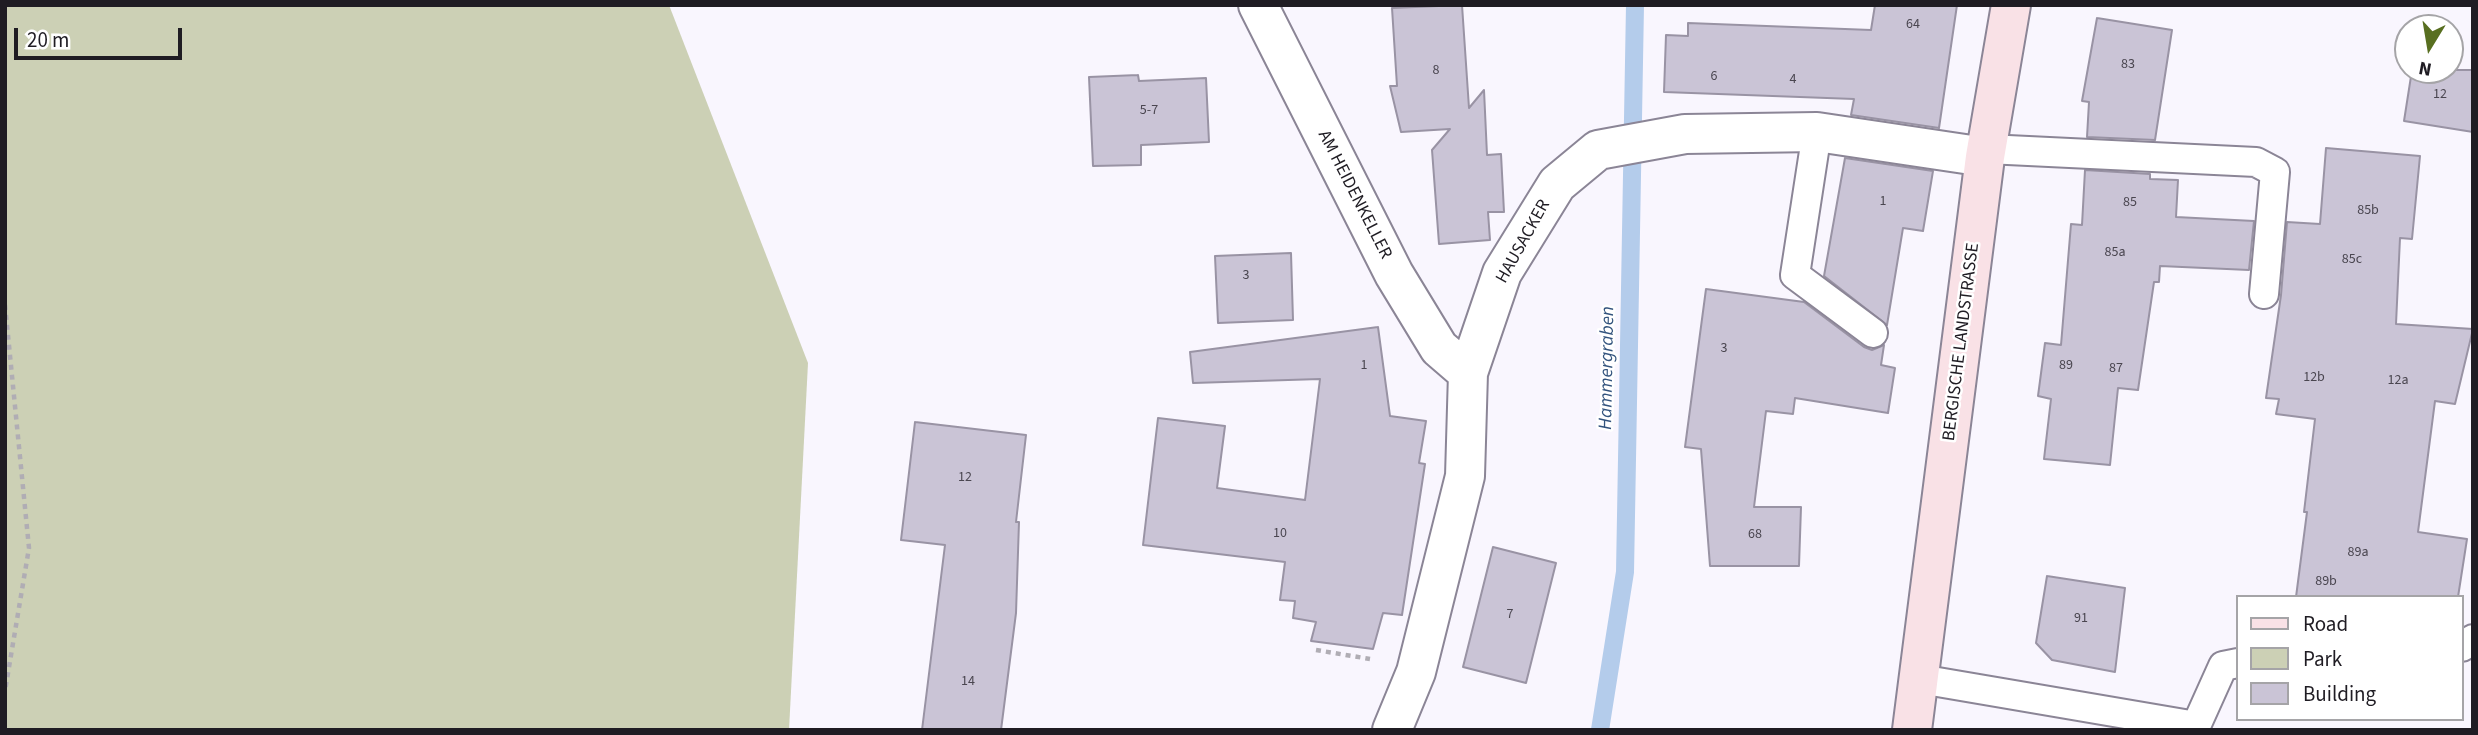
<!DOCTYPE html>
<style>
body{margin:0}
#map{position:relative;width:2478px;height:735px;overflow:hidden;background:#f9f6fe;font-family:"Source Sans 3",sans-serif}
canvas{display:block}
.frame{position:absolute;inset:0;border:7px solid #1f1c23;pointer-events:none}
.legend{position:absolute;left:2236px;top:595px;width:228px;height:126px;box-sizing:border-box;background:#fff;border:2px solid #a5a4a7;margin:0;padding:9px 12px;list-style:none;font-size:21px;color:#1f1c23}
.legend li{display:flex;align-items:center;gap:14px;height:35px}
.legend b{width:35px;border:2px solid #a5a4a7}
.north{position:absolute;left:2394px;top:14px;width:70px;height:70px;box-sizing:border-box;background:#fff;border:2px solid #a5a4a7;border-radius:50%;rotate:191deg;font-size:19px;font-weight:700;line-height:28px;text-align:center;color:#1f1c23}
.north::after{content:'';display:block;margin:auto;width:24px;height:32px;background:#586f20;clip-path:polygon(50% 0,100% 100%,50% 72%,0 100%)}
.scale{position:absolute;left:14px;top:28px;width:168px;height:32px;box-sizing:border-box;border:4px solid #1f1c23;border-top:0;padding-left:9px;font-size:21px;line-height:24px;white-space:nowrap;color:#1f1c23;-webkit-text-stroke:5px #fff;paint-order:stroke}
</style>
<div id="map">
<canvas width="2478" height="735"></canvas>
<div class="frame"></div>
<ul class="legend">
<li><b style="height:9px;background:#f9e1e6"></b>Road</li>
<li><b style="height:19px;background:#ccd0b5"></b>Park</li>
<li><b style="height:19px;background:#cac4d6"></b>Building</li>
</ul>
<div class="north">N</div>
<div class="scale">20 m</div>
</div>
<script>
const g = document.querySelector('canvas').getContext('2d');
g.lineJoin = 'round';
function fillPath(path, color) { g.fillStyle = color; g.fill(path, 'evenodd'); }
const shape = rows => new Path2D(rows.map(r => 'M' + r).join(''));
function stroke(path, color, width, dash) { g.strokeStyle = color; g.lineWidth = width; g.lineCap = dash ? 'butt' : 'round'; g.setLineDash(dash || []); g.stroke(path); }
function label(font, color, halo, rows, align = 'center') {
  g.font = font + ' "Source Sans 3",sans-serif'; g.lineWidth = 5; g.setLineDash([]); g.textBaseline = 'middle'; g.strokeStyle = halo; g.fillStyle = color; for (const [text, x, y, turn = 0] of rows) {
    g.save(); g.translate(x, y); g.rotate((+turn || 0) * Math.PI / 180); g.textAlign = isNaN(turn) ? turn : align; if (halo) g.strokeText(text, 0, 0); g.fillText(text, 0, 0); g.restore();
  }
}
const green = shape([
 [5,5,669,5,808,363,789,730,5,730]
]);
const stream = shape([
 [1600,730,1625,572,1635,5]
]);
const building = shape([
 [1462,5,1469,108,1484,90,1487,155,1501,154,1504,212,1488,212,1490,240,1439,244,1432,150,1450,129,1401,132,1390,86,1397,86,1392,8,1462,5],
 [1875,5,1957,5,1939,128,1851,115,1854,99,1664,92,1666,35,1688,36,1688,23,1871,30,1875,5],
 [2097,18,2172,30,2155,140,2087,137,2089,102,2082,101,2097,18],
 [2412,70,2473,70,2473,132,2404,121,2412,70],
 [1138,75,1139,81,1206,78,1209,142,1141,145,1141,165,1093,166,1089,77,1138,75],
 [2326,148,2420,156,2412,239,2400,238,2396,324,2473,329,2455,404,2435,401,2418,532,2467,539,2458,597,2296,597,2307,512,2304,512,2315,419,2276,414,2279,399,2266,398,2281,295,2287,222,2320,224,2326,148],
 [1845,158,1933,171,1923,231,1903,228,1887,325,1824,276,1845,158],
 [2085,170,2150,174,2150,179,2178,180,2176,217,2254,221,2249,270,2160,266,2159,282,2154,282,2138,390,2118,388,2110,465,2044,459,2051,399,2038,396,2045,343,2061,345,2071,224,2082,225,2085,170],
 [1291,253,1293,320,1218,323,1215,256,1291,253],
 [1706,289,1804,302,1864,347,1872,350,1884,345,1881,365,1895,368,1888,413,1795,398,1793,414,1766,411,1754,507,1801,507,1799,566,1710,566,1701,449,1685,447,1706,289],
 [1378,327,1390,416,1426,421,1419,463,1425,464,1402,615,1383,613,1373,649,1311,641,1316,622,1293,618,1295,601,1280,600,1285,562,1143,545,1158,418,1225,426,1217,488,1305,500,1320,379,1193,383,1190,352,1378,327],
 [915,422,1026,435,1016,522,1019,522,1016,613,1001,730,922,730,945,545,901,540,915,422],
 [1493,547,1556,563,1526,683,1463,667,1493,547],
 [2047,576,2125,588,2115,672,2052,660,2036,643,2047,576]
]);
const path = shape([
 [5,305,29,548,5,691],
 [1316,650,1370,659]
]);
const service = shape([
 [1817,132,1795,275,1873,333],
 [1987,149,2256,162,2275,172,2264,294],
 [2462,647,2473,639],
 [1920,679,2196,726,2223,666,2238,663]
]);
const minor = shape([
 [1258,5,1394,274,1439,348,1468,373],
 [1392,730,1416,672,1465,476,1468,373,1502,273,1557,184,1598,150,1685,134,1817,132,1985,157]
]);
const secondary = shape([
 [1912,730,1985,157,2011,5]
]);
const numberNames = [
 ["64",1913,25],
 ["83",2128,65],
 ["8",1436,71],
 ["6",1714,77],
 ["4",1793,80],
 ["12",2440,95],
 ["5-7",1149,111],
 ["1",1883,202],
 ["85",2130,203],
 ["85b",2368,211],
 ["85a",2115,253],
 ["85c",2352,260],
 ["3",1246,276],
 ["3",1724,349],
 ["1",1364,366],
 ["89",2066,366],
 ["87",2116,369],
 ["12b",2314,378],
 ["12a",2398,381],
 ["12",965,478],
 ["10",1280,534],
 ["68",1755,535],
 ["89a",2358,553],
 ["89b",2326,582],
 ["7",1510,615],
 ["91",2081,619],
 ["14",968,682]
];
const streetNames = [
 ["AM HEIDENKELLER",1354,195,63],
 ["HAUSACKER",1524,242,-61],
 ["BERGISCHE LANDSTRASSE",1962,342,-83]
];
const waterNames = [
 ["Hammergraben",1608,368,-89]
];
fillPath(green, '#ccd0b5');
stroke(stream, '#b4cceb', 18);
fillPath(building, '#cac4d6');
stroke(building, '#9993a4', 2);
stroke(service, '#8b8596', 32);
stroke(minor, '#8b8596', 42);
stroke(secondary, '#8b8596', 42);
stroke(path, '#b0adb4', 4.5, [5, 5]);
stroke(service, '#fff', 28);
stroke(minor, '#fff', 38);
stroke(secondary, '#f9e1e6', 38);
label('14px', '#4a4650', null, numberNames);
label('18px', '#1f1c23', '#fff', streetNames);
label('italic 19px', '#32537d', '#fff', waterNames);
</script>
